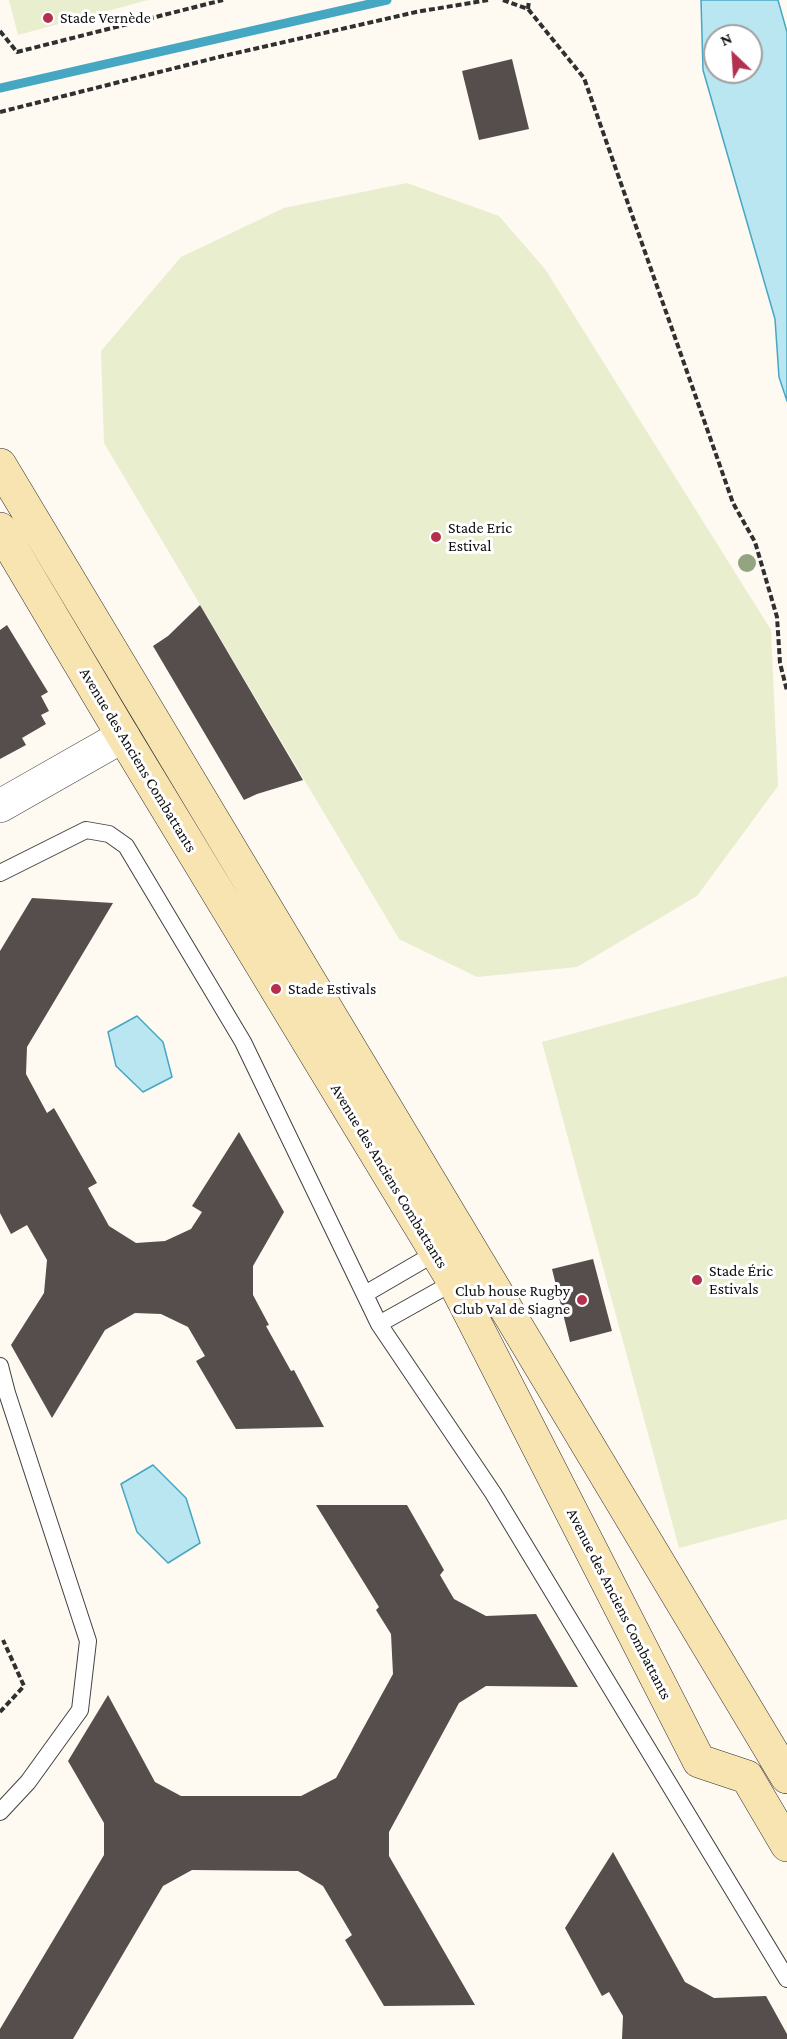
<!DOCTYPE html>
<meta charset="utf-8">
<style>
body{margin:0}
#map{position:relative;width:787px;height:2039px;overflow:hidden;background:#fef9f1;font-family:"Crimson Pro",serif}
canvas{display:block}
.north{position:absolute;left:703px;top:24px;width:60px;height:60px;box-sizing:border-box;background:#fff;border:2px solid #9f9f9f;border-radius:50%;rotate:335deg;font-size:16px;font-weight:700;line-height:24px;text-align:center;color:#0e0e0e}
.north::after{content:'';display:block;margin:auto;width:21px;height:27px;background:#b4314e;clip-path:polygon(50% 0,100% 100%,50% 72%,0 100%)}
</style>
<div id="map">
<canvas width="787" height="2039"></canvas>
<div class="north">N</div>
</div>
<script>
const g = document.querySelector('canvas').getContext('2d');
g.lineJoin = 'round';
function fillPath(path, color) { g.fillStyle = color; g.fill(path, 'evenodd'); }
const shape = rows => new Path2D(rows.map(r => 'M' + r).join(''));
function stroke(path, color, width, dash) { g.strokeStyle = color; g.lineWidth = width; g.lineCap = dash ? 'butt' : 'round'; g.setLineDash(dash || []); g.stroke(path); }
function label(font, color, halo, rows, align = 'center') {
  g.font = font + ' "Crimson Pro",serif'; g.lineWidth = 6; g.setLineDash([]); g.textBaseline = 'middle'; g.strokeStyle = halo; g.fillStyle = color; for (const [text, x, y, turn = 0] of rows) {
    g.save(); g.translate(x, y); g.rotate((+turn || 0) * Math.PI / 180); g.textAlign = isNaN(turn) ? turn : align; if (halo) g.strokeText(text, 0, 0); g.fillText(text, 0, 0); g.restore();
  }
}
const pitch = shape([
 [9,0,148,0,18,35],
 [407,183,499,216,545,269,771,630,778,786,697,896,577,967,477,977,399,939,104,443,101,351,181,257,284,208],
 [787,976,787,1519,679,1548,542,1042]
]);
const water = shape([
 [701,0,778,0,787,32,787,401,779,377,775,319,703,70,701,0],
 [715,36,751,36,751,72,715,72,715,36],
 [137,1016,163,1042,172,1077,143,1092,116,1066,108,1032,137,1016],
 [153,1465,186,1498,200,1543,168,1563,137,1532,121,1484,153,1465]
]);
const stream = shape([
 [0,88,387,0]
]);
const building = shape([
 [512,59,529,129,479,140,462,71],
 [200,605,303,780,257,794,244,800,153,646,168,636],
 [7,625,48,692,41,696,49,711,41,715,46,724,22,738,26,745,0,759,0,630],
 [32,898,113,903,27,1047,26,1074,47,1113,54,1108,97,1183,88,1188,109,1226,136,1243,165,1241,191,1229,202,1212,192,1206,239,1132,284,1212,253,1266,253,1295,269,1325,266,1326,291,1371,294,1370,324,1427,236,1429,196,1361,205,1356,188,1327,161,1314,135,1313,105,1330,52,1418,11,1345,44,1293,47,1260,27,1225,11,1234,0,1213,0,951],
 [593,1259,612,1331,570,1342,552,1269],
 [316,1505,407,1505,444,1570,440,1575,454,1599,486,1616,536,1614,578,1687,486,1686,459,1703,389,1832,389,1856,475,2005,384,2006,345,1940,352,1935,323,1886,298,1871,192,1870,163,1886,73,2039,0,2039,0,2029,104,1855,104,1823,68,1761,108,1695,155,1782,181,1796,301,1796,336,1778,393,1674,391,1634,376,1610,379,1607],
 [613,1852,685,1982,714,1998,766,1996,787,2034,787,2039,622,2039,623,2016,609,1992,602,1996,565,1928]
]);
const path = shape([
 [503,0,528,9,584,78,733,503,755,542,777,617,780,663,787,691],
 [528,9,529,0],
 [0,31,17,52,223,0],
 [0,112,223,56,416,12,488,0],
 [0,1712,24,1686,3,1640]
]);
const service = shape([
 [0,873,86,830,109,834,126,846,243,1042,379,1324,493,1493,787,1979],
 [365,1294,439,1251],
 [379,1324,454,1282],
 [0,1366,7,1393,88,1641,80,1710,28,1782,0,1812]
]);
const minor = shape([
 [0,806,123,736]
]);
const secondary = shape([
 [0,465,787,1777],
 [0,529,123,736,454,1282,699,1761,747,1777,787,1845]
]);
const trees = [
 [747,563]
];
const markers = [
 [48,18,6,"#b4314e"],
 [436,537,6,"#b4314e"],
 [276,989,6,"#b4314e"],
 [697,1280,6,"#b4314e"],
 [582,1300,6,"#b4314e"]
];
const poiNames = [
 ["Stade Vernède",60,18],
 ["Stade Eric",448,528],
 ["Estival",448,546],
 ["Stade Estivals",288,989],
 ["Stade Éric",709,1271],
 ["Estivals",709,1289],
 ["Club house Rugby",570,1291,"right"],
 ["Club Val de Siagne",570,1309,"right"]
];
const streetNames = [
 ["Avenue des Anciens Combattants",138,760,59],
 ["Avenue des Anciens Combattants",389,1176,59],
 ["Avenue des Anciens Combattants",619,1604,63]
];
fillPath(pitch, '#e9eece');
fillPath(water, '#bae6f1');
stroke(water, '#46a7c3', 1.5);
stroke(stream, '#46a7c3', 9);
fillPath(building, '#564e4c');
stroke(service, '#414141', 18);
stroke(minor, '#414141', 34);
stroke(secondary, '#303030', 34);
stroke(path, '#303030', 4, [6, 3]);
stroke(service, '#fff', 16);
stroke(minor, '#fff', 33);
stroke(secondary, '#f8e4b1', 33);
g.fillStyle = '#93a580';
for (const [x, y] of trees) { g.beginPath(); g.arc(x, y, 9, 0, 2 * Math.PI); g.fill(); }
for (const [x, y, r, color] of markers) { const dot = new Path2D(); dot.arc(x, y, r, 0, 2 * Math.PI); g.fillStyle = color; g.fill(dot); stroke(dot, '#fff', 2); }
label('16px', '#0e0e0e', '#fff', poiNames, 'left');
label('16px', '#0e0e0e', '#fff', streetNames);
</script>
